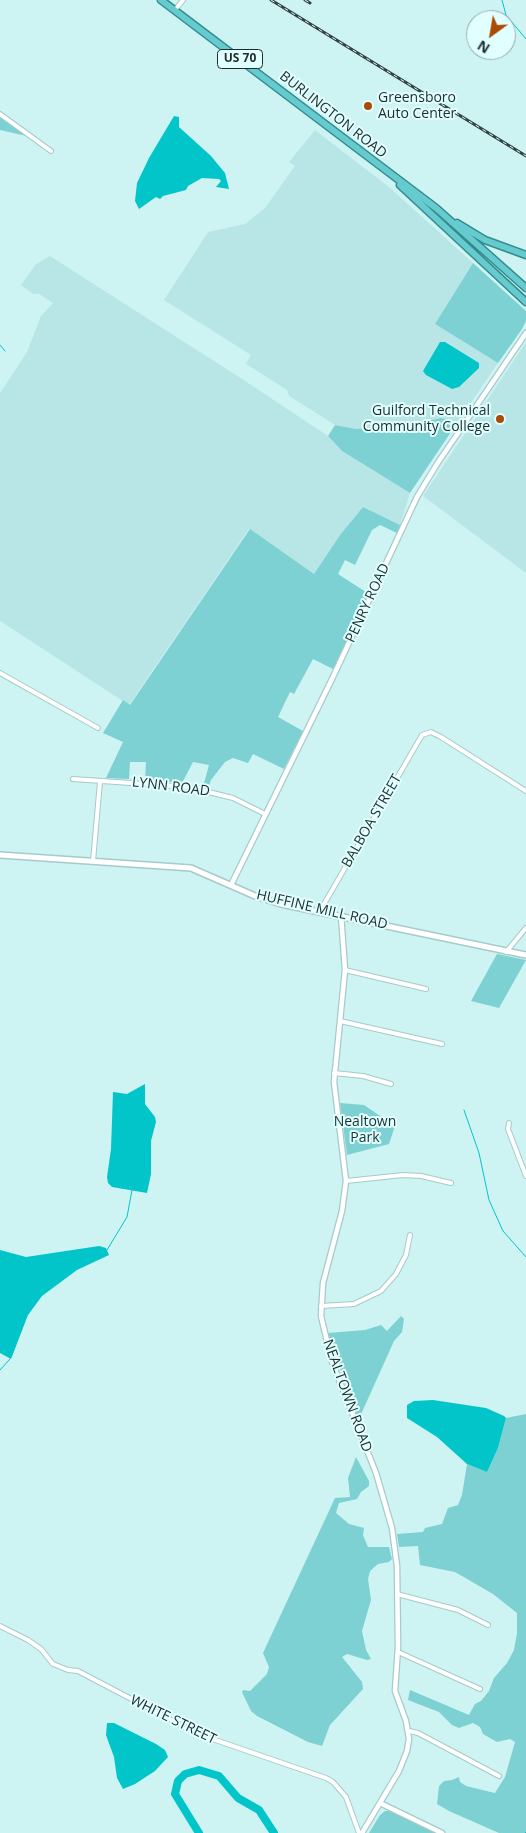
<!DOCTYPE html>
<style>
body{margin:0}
#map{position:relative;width:526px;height:1833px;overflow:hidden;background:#cef3f3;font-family:"Open Sans",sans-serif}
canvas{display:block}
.north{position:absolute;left:466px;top:10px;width:50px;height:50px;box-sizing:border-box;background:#e1ffff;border:1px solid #93abab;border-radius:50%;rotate:212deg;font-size:14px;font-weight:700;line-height:20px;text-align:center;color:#1e2c2c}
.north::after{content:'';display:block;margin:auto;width:18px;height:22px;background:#ab4a04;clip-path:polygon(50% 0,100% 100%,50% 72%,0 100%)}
</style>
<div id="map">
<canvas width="526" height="1833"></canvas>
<div class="north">N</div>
</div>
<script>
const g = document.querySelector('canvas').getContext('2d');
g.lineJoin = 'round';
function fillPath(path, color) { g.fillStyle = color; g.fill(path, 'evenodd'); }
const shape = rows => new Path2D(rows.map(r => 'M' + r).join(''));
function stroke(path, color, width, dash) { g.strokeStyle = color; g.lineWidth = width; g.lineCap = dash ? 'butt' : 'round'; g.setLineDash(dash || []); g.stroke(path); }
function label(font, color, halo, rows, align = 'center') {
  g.font = font + ' "Open Sans",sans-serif'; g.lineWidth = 4; g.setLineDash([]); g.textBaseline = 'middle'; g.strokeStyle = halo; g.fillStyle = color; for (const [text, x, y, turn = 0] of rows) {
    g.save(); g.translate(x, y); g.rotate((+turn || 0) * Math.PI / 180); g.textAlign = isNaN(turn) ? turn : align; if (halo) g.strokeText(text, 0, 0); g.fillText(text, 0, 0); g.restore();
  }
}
const built = shape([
 [315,130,389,187,473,263,435,324,498,363,455,426,450,420,441,418,404,426,356,429,335,425,289,396,287,390,246,364,251,355,164,300,208,232,245,224,265,208,295,166,289,162],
 [50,256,239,377,328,436,342,451,410,493,400,525,363,507,340,535,314,574,249,529,129,705,0,621,0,393,27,352,41,316,53,303,39,294,33,294,21,285,36,264],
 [526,342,526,573,423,496]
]);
const green = shape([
 [0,116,31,137,0,130],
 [473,263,526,311,526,321,522,329,498,363,435,324],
 [441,418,450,420,455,426,410,493,342,451,328,436,335,425,356,429,404,426],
 [363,507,400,525,397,533,380,525,372,530,355,565,345,560,338,574,369,594,333,669,313,659,294,694,290,692,278,717,303,731,284,769,253,754,248,763,233,758,225,762,211,780,208,788,203,787,209,765,193,762,182,783,145,780,146,762,130,762,129,779,106,778,123,742,103,733,123,700,130,705,250,529,314,574,340,535],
 [497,954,526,960,499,1008,471,1001],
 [340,1103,364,1105,395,1126,389,1144,347,1155],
 [401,1316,404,1319,402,1332,394,1341,358,1421,328,1333,365,1330,381,1325,387,1331],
 [526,1414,526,1833,499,1833,449,1811,437,1804,439,1786,444,1781,452,1780,459,1777,460,1782,466,1786,495,1793,505,1777,515,1742,510,1739,497,1742,483,1734,480,1727,473,1723,459,1728,452,1725,439,1712,408,1700,410,1690,469,1715,475,1704,481,1701,489,1691,494,1678,507,1663,514,1650,517,1633,517,1613,493,1594,455,1572,420,1565,418,1546,399,1547,397,1534,423,1532,425,1528,442,1524,448,1508,458,1505,462,1495,467,1464,487,1472,498,1448,506,1418],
 [356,1457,369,1481,369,1486,361,1492,357,1499,339,1503,336,1513,349,1524,364,1528,363,1535,368,1547,389,1547,392,1559,389,1562,378,1564,370,1571,368,1579,371,1600,362,1631,366,1650,371,1659,367,1660,347,1654,342,1657,362,1682,363,1689,330,1725,322,1746,308,1742,257,1716,251,1711,242,1692,243,1690,250,1691,267,1674,269,1667,263,1653,335,1498,350,1497,348,1478],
 [385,1811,389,1811,436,1833,369,1833,380,1815]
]);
const water = shape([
 [174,116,179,117,179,127,211,156,225,173,229,189,216,187,221,181,219,179,202,178,188,186,186,190,163,196,160,199,156,197,139,209,135,201,137,183,149,158],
 [440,342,445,342,479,363,479,368,459,387,452,389,426,375,423,371],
 [145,1084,145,1104,155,1117,156,1122,151,1141,151,1174,147,1193,112,1187,108,1183,107,1177,111,1149,113,1092,127,1094],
 [99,1246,106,1248,109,1255,77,1270,42,1296,28,1315,11,1359,0,1353,0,1250,26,1257],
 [433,1400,486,1408,504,1416,506,1418,498,1448,487,1472,467,1464,437,1437,407,1418,407,1405,414,1401],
 [107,1723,114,1723,156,1744,165,1750,168,1757,155,1771,135,1784,123,1789,117,1778,114,1757,106,1735]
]);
const stream = shape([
 [502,0,506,15,526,39],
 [0,345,5,351],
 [464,1110,479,1153,489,1200,503,1231,526,1257],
 [107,1250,127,1217,132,1190],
 [0,1370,10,1359],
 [525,1833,526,1832]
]);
const river = shape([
 [199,1833,175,1794,178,1781,185,1774,199,1770,219,1776,238,1798,259,1810,274,1833]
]);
const minor = shape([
 [175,10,183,0],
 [0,114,51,151],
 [0,673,98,728],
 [73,779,188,787,233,798,265,814],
 [93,861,100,782],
 [320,911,422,735,431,732,441,737,526,791],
 [506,952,526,928],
 [345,970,426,989],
 [340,1021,442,1044],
 [334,1073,363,1076,391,1084],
 [509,1123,508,1129,526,1176],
 [346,1181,403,1175,421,1176,451,1183],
 [321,1306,354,1304,381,1291,396,1274,406,1255,410,1235],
 [397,1594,458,1610,488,1625],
 [0,1626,28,1640,41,1649,53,1664,68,1670,78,1671,198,1734,326,1778,333,1782,346,1797,359,1833],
 [398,1652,480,1689],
 [409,1731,418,1733,499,1776]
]);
const tertiary = shape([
 [231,885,332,679,417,497,437,464,526,333],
 [341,915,345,970,334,1082,346,1181,342,1211,323,1283,321,1316,332,1362,376,1473,392,1528,397,1566,398,1647,395,1691,406,1721,409,1739,407,1751,399,1771,362,1833],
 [380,1803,442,1833]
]);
const secondary = shape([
 [0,855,191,868,255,896,281,904,526,955]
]);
const trunk = shape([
 [161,0,436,208,526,288],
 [400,185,526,302],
 [457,223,485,240,526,255]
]);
const rail = shape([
 [271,0,526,156],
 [305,0,310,3]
]);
const markers = [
 [368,106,5,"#ab4a04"],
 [500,419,5,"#ab4a04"]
];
const shields = [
 [240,59,45]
];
const shieldNames = [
 ["US 70",240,59]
];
const poiNames = [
 ["Greensboro",378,98],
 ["Auto Center",378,114],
 ["Guilford Technical",490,411,"right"],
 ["Community College",490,427,"right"]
];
const streetNames = [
 ["BURLINGTON ROAD",333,115,38],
 ["PENRY ROAD",368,603,-65],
 ["LYNN ROAD",171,787,7],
 ["BALBOA STREET",372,821,-60],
 ["HUFFINE MILL ROAD",322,910,13],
 ["NEALTOWN ROAD",347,1396,70],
 ["WHITE STREET",173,1720,26]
];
const parkNames = [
 ["Nealtown",365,1122],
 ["Park",365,1138]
];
fillPath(built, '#b8e6e6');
fillPath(green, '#7dd1d2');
fillPath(water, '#02c5c9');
stroke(stream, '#02c5c9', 1);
stroke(river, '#02c5c9', 8);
stroke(minor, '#a7caca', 6);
stroke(tertiary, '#a7caca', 7);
stroke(secondary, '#a7caca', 8);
stroke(trunk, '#338b8d', 9);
stroke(minor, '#fff', 4);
stroke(tertiary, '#fff', 4.5);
stroke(secondary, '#fff', 5);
stroke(trunk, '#66cbce', 6);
stroke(rail, '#314141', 3);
stroke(rail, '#e1ffff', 1, [4]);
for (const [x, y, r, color] of markers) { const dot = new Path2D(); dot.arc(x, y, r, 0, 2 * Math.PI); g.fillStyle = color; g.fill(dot); stroke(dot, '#e1ffff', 2); }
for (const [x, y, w] of shields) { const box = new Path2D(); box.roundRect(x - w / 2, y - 9.5, w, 19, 4); g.fillStyle = '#e1ffff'; g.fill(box); stroke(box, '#1e2c2c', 1); }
label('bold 12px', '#1e2c2c', null, shieldNames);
label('14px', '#1e2c2c', '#e1ffff', poiNames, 'left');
label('14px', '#1e2c2c', '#e1ffff', streetNames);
label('14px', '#183232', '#e1ffff', parkNames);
</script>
